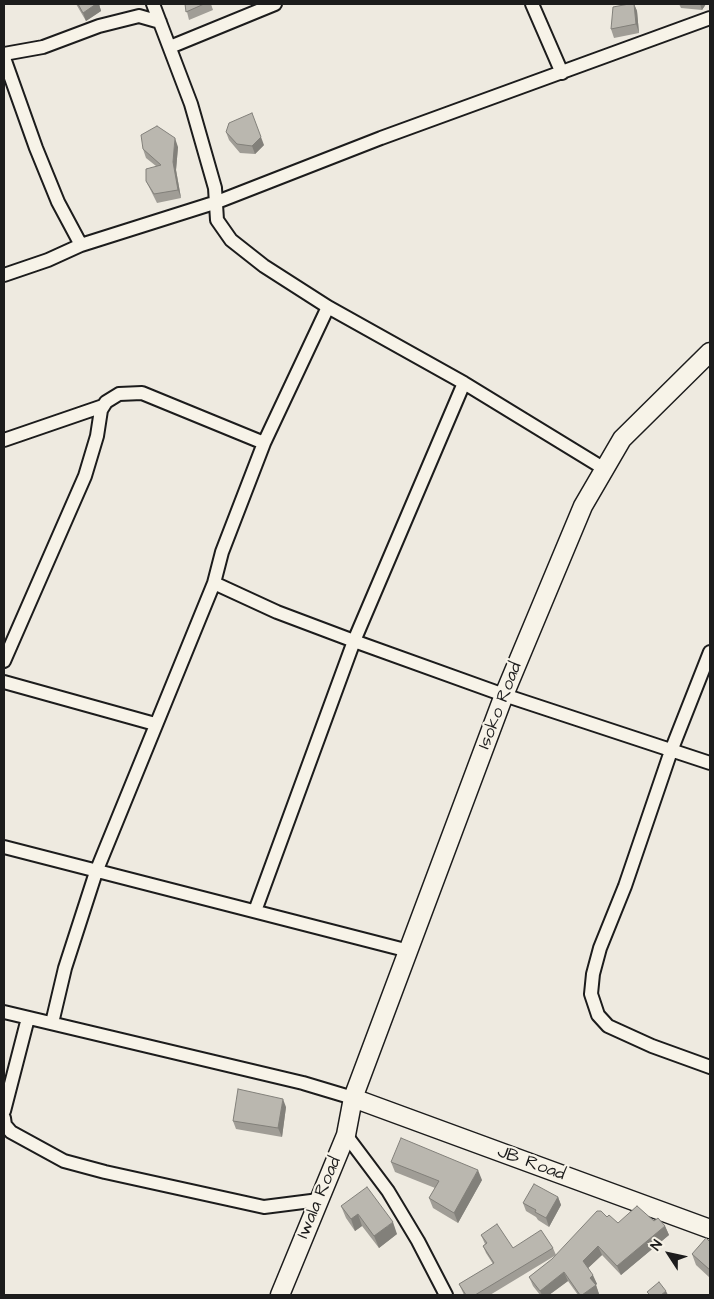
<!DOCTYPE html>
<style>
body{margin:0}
#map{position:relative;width:714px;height:1299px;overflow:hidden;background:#eeeae0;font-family:"Architects Daughter",sans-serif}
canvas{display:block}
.frame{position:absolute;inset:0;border:5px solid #1c1c1c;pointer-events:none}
.north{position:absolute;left:644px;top:1229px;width:50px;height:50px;-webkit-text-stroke:4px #f7f3e8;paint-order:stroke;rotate:305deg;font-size:14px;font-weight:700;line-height:20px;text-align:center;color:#1c1c1c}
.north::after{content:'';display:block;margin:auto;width:18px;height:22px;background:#1c1c1c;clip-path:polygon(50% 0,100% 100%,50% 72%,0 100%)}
</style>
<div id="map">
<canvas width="714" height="1299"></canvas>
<div class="frame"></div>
<div class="north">N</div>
</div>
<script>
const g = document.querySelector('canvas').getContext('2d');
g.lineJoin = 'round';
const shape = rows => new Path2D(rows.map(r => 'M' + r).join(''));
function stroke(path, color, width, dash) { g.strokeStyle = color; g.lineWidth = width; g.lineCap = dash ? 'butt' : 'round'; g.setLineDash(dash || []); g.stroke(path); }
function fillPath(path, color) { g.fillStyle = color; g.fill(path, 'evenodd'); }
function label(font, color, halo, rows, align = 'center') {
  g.font = font + ' "Architects Daughter",sans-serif'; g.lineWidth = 4.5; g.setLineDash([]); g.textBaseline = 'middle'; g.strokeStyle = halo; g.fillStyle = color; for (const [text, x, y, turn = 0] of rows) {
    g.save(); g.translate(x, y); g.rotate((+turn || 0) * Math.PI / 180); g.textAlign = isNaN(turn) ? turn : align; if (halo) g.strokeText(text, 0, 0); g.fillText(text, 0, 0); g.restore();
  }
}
const street = shape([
 [153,4,191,104,215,188,217,220,231,240,264,266,328,307,464,383,603,468],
 [532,4,562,73],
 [170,47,275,4],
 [4,54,43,47,99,26,139,16,160,22],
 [4,58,36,148,58,202,81,245],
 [4,275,48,260,81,245,217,202,381,138,710,18],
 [4,440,103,406],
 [214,583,277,612,354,641,504,695,710,763],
 [710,652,671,751,625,886,600,948,593,974,591,994,598,1015,608,1026,652,1046,710,1067],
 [4,661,85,476,97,436,101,410,106,402,119,394,142,393,264,443],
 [4,682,155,724],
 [4,847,409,951],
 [255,911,354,641,464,383],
 [4,1012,303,1083,353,1098],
 [52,1023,65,968,96,872,214,583,222,552,264,443,328,307],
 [4,1111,28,1018],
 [4,1118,5,1125,11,1132,64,1161,105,1172,264,1207,319,1200],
 [346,1135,388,1191,418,1241,446,1295]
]);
const secondary = shape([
 [353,1098,710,1229],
 [280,1295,346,1135,353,1098,504,695,583,506,622,439,710,352]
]);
const wall = shape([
 [76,4,99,4,101,11,86,21],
 [185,4,211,4,213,10,189,20],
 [634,4,637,11,639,33,614,38,611,29],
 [679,4,706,4,702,10,681,8],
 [226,132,264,145,255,154,240,153,229,140],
 [178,147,176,170,181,198,157,203,146,181,156,166,146,158,143,149],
 [286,1107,282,1137,236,1129,233,1121],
 [391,1162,482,1180,458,1223,433,1208,429,1198,435,1188,395,1172],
 [558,1197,561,1205,549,1227,538,1220,536,1217,526,1211,523,1203],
 [341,1206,397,1234,379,1248,362,1226,355,1231,346,1218],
 [607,1217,618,1223,665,1226,669,1235,621,1275,602,1255,588,1268,597,1284,596,1285,599,1294,597,1295,578,1295,568,1281,549,1295,540,1295,533,1286,529,1277],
 [481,1235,513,1248,553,1248,556,1255,490,1295,464,1295,459,1284,493,1264,486,1253,483,1246,485,1244],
 [710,1242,710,1278,696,1265,692,1254]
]);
const shadedWall = shape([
 [96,4,99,4,101,11,86,21,83,13],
 [634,4,637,11,639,33,636,24],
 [700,4,706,4,702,10],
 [261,137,264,145,255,154,252,146],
 [175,138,178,147,176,170,181,198,178,190,173,162],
 [283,1099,286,1107,282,1137,278,1128],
 [478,1170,482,1180,458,1223,454,1213],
 [558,1197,561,1205,549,1227,546,1218],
 [358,1214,362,1226,355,1231,351,1219],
 [393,1222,397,1234,379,1248,374,1236],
 [665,1226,669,1235,621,1275,617,1266],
 [598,1246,602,1255,586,1270,583,1261],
 [564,1272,568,1281,549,1295,542,1295,540,1291],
 [593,1275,597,1284,593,1286,590,1278],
 [596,1285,599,1294,597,1295,582,1295],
 [666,1291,668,1295,661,1295]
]);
const building = shape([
 [78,4,96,4,83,13,78,4],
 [185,4,204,4,186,12,185,4],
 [629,4,634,4,636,24,611,29,613,7,629,4],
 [252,113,261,137,252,146,237,144,226,132,229,123,252,113],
 [157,126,175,138,173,162,178,190,154,194,146,181,146,169,161,165,143,149,141,135,157,126],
 [238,1089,283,1099,278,1128,233,1121,238,1089],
 [401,1138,478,1170,454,1213,429,1198,439,1181,391,1162,401,1138],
 [534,1184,558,1197,546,1218,535,1212,536,1210,523,1203,534,1184],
 [367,1187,393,1222,374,1236,358,1214,351,1219,341,1206,367,1187],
 [637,1206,654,1221,658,1218,665,1226,617,1266,598,1246,583,1261,593,1275,590,1278,596,1285,582,1295,580,1295,564,1272,540,1291,529,1277,552,1259,597,1211,601,1211,607,1217,609,1215,618,1223,637,1206],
 [497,1224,513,1248,541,1230,553,1248,475,1295,466,1295,459,1284,494,1263,483,1246,487,1243,481,1235,497,1224],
 [706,1238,710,1242,710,1270,692,1254,706,1238],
 [659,1282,666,1291,661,1295,650,1295,647,1292,659,1282]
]);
const streetNames = [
 ["Isoko Road",501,706,-69],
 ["JB Road",531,1164,20],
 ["Iwala Road",320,1198,-67]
];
stroke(street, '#1c1c1c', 16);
stroke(secondary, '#1c1c1c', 21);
stroke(street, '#f7f3e8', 12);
stroke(secondary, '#f7f3e8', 18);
fillPath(wall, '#a09d96');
fillPath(shadedWall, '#82807a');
fillPath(building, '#bab7af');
stroke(building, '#82807a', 1);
label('18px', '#1c1c1c', '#f7f3e8', streetNames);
</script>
